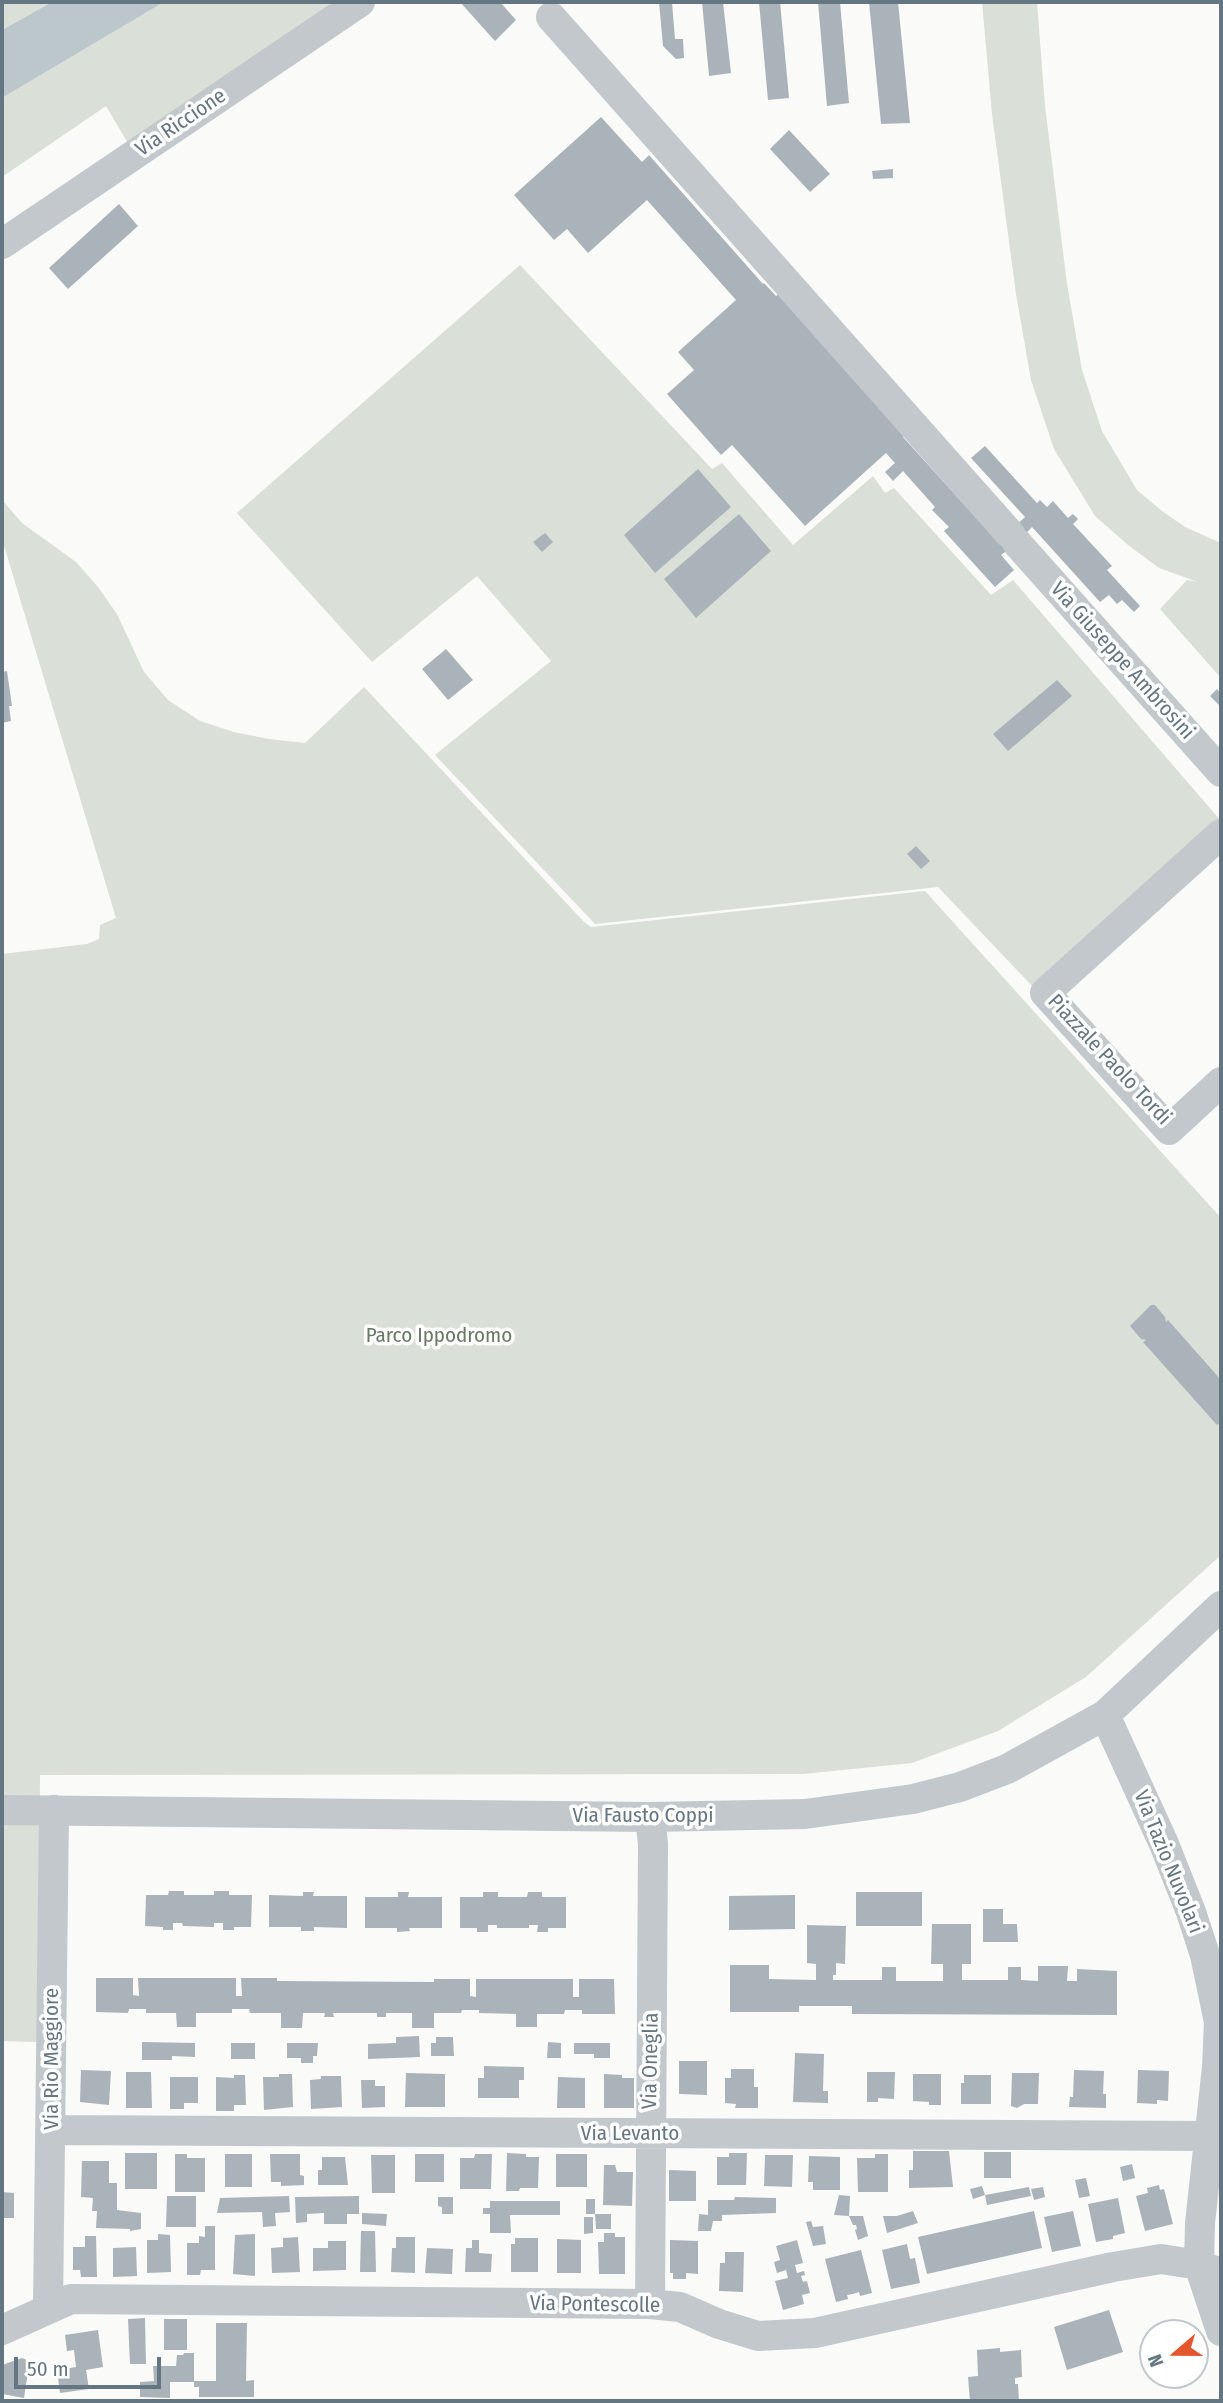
<!DOCTYPE html>
<style>
body{margin:0}
#map{position:relative;width:1223px;height:2403px;overflow:hidden;background:#fafaf8;font-family:"Fira Sans Condensed",sans-serif}
canvas{display:block}
.frame{position:absolute;inset:0;border:4px solid #657683;pointer-events:none}
.north{position:absolute;left:1139px;top:2319px;width:70px;height:70px;box-sizing:border-box;background:#fff;border:2px solid #c1c8cd;border-radius:50%;rotate:250deg;font-size:19px;font-weight:700;line-height:28px;text-align:center;color:#657683}
.north::after{content:'';display:block;margin:auto;width:24px;height:32px;background:#e4572e;clip-path:polygon(50% 0,100% 100%,50% 72%,0 100%)}
.scale{position:absolute;left:14px;top:2357px;width:147px;height:32px;box-sizing:border-box;border:4px solid #657683;border-top:0;padding-left:9px;font-size:21px;line-height:24px;white-space:nowrap;color:#657683;-webkit-text-stroke:5px #fff;paint-order:stroke}
</style>
<div id="map">
<canvas width="1223" height="2403"></canvas>
<div class="frame"></div>
<div class="north">N</div>
<div class="scale">50 m</div>
</div>
<script>
const g = document.querySelector('canvas').getContext('2d');
g.lineJoin = 'round';
function fillPath(path, color) { g.fillStyle = color; g.fill(path, 'evenodd'); }
const shape = rows => new Path2D(rows.map(r => 'M' + r).join(''));
function stroke(path, color, width, dash) { g.strokeStyle = color; g.lineWidth = width; g.lineCap = dash ? 'butt' : 'round'; g.setLineDash(dash || []); g.stroke(path); }
function label(font, color, halo, rows, align = 'center') {
  g.font = font + ' "Fira Sans Condensed",sans-serif'; g.lineWidth = 7; g.setLineDash([]); g.textBaseline = 'middle'; g.strokeStyle = halo; g.fillStyle = color; for (const [text, x, y, turn = 0] of rows) {
    g.save(); g.translate(x, y); g.rotate((+turn || 0) * Math.PI / 180); g.textAlign = isNaN(turn) ? turn : align; if (halo) g.strokeText(text, 0, 0); g.fillText(text, 0, 0); g.restore();
  }
}
const green = shape([
 [2,2,52,2,2,30],
 [164,2,344,2,132,150,106,106,2,177,2,98],
 [982,2,1037,2,1045,106,1067,284,1082,370,1102,431,1137,490,1162,511,1185,527,1221,543,1221,678,1160,609,1187,580,1198,582,1159,568,1128,545,1095,516,1054,449,1031,380,1016,294,992,114],
 [520,265,712,469,722,463,793,545,873,476,885,493,894,488,991,595,1013,580,1221,821,1034,988,938,887,595,924,435,755,551,661,477,576,372,662,237,513],
 [2,500,22,523,76,562,98,587,117,614,144,672,168,700,200,721,234,732,269,739,305,743,364,687,584,922,591,927,925,891,1221,1218,1221,1555,1086,1677,998,1731,912,1763,803,1774,40,1775,37,2042,2,2041,2,954,87,944,99,939,100,925,116,918,2,539]
]);
const water = shape([
 [52,2,164,2,2,98,2,30]
]);
const building = shape([
 [460,2,500,2,516,20,495,41],
 [659,2,672,2,675,39,683,39,684,58,676,59,663,46],
 [702,2,723,2,731,73,709,76],
 [759,2,780,2,789,98,768,100],
 [818,2,840,2,849,103,827,106],
 [869,2,898,2,910,123,881,124],
 [601,117,642,162,649,155,763,284,764,283,776,296,779,294,905,435,903,437,998,542,1025,517,971,458,985,446,1037,503,1040,500,1047,507,1053,501,1068,518,1073,514,1078,519,1073,524,1112,566,1107,570,1140,606,1134,612,1122,600,1117,604,1109,595,1100,602,1032,527,1017,543,1001,555,1014,570,995,587,944,531,949,527,932,510,935,507,903,471,893,481,885,472,895,463,886,453,805,526,732,445,721,455,667,394,694,370,678,352,736,300,647,200,588,253,567,229,554,240,514,195],
 [789,130,830,174,810,192,770,149],
 [893,169,893,178,873,179,872,171],
 [119,204,138,226,68,289,49,268],
 [698,469,731,507,655,573,624,535],
 [739,514,771,551,696,618,664,579],
 [545,533,553,542,542,552,533,542],
 [446,649,473,680,448,700,422,669],
 [7,671,12,706,9,706,11,721,2,723,2,672],
 [1057,680,1072,696,1008,751,993,734],
 [1217,689,1221,694,1221,707,1210,696],
 [916,846,930,861,921,869,907,854],
 [1151,1305,1155,1305,1165,1317,1166,1322,1168,1320,1221,1380,1221,1422,1217,1425,1143,1342,1146,1340,1141,1339,1130,1326],
 [169,1891,184,1891,184,1895,214,1895,214,1891,229,1891,229,1895,252,1895,251,1927,234,1927,234,1930,223,1930,223,1923,214,1923,214,1927,183,1926,182,1923,173,1923,173,1930,163,1930,163,1927,145,1926,146,1895,168,1895],
 [303,1892,314,1892,313,1896,347,1896,347,1928,314,1927,314,1931,301,1931,301,1927,269,1927,269,1895,303,1896],
 [398,1892,409,1892,408,1897,442,1897,442,1928,409,1928,410,1931,397,1932,397,1928,365,1928,365,1897,398,1897],
 [483,1892,498,1892,498,1897,527,1897,528,1892,542,1892,542,1897,566,1897,566,1928,548,1928,548,1932,537,1932,538,1925,529,1925,529,1928,497,1928,497,1925,488,1925,488,1932,477,1932,477,1928,460,1928,460,1897,483,1897],
 [856,1892,922,1892,922,1926,856,1926],
 [795,1895,795,1929,729,1930,729,1896],
 [983,1909,1003,1909,1003,1924,1017,1924,1018,1942,983,1942],
 [932,1924,971,1924,971,1964,962,1964,962,1980,1008,1980,1008,1967,1021,1967,1021,1980,1038,1981,1038,1966,1068,1966,1067,1981,1077,1981,1077,1969,1117,1971,1117,2015,852,2014,852,2006,799,2006,799,2012,730,2012,730,1965,769,1965,769,1979,816,1980,816,1964,807,1963,807,1925,846,1926,845,1964,836,1963,836,1975,833,1975,833,1980,882,1980,882,1967,896,1967,896,1981,943,1981,943,1964,931,1964],
 [96,1978,133,1978,133,1995,139,1996,138,1978,236,1978,236,1996,242,1996,241,1978,277,1978,277,1981,434,1982,434,1979,470,1979,470,1996,476,1997,476,1979,573,1979,573,1997,579,1997,579,1979,614,1979,615,2014,582,2014,582,2010,565,2010,564,2014,537,2014,537,2027,516,2027,516,2014,479,2013,479,2010,462,2010,461,2013,434,2013,434,2028,412,2028,412,2013,386,2013,386,2017,377,2017,377,2013,333,2013,334,2017,324,2017,325,2013,303,2013,302,2028,281,2028,281,2013,250,2013,249,2009,232,2009,232,2013,196,2013,196,2027,177,2027,176,2013,146,2013,146,2009,129,2009,128,2013,96,2012],
 [419,2036,420,2057,368,2059,368,2044,396,2043,396,2037],
 [436,2037,453,2037,454,2056,431,2056,431,2043,436,2043],
 [142,2042,195,2043,195,2057,172,2056,172,2060,142,2060],
 [548,2042,561,2043,561,2058,547,2058],
 [231,2043,255,2043,255,2059,231,2059],
 [287,2043,318,2043,317,2056,313,2056,313,2063,301,2063,301,2058,287,2058],
 [574,2043,610,2043,610,2058,594,2058,594,2054,574,2054],
 [795,2053,824,2054,823,2091,828,2091,828,2103,793,2102],
 [679,2061,707,2061,707,2095,679,2094],
 [484,2066,524,2067,524,2080,519,2080,519,2098,478,2098,478,2078,484,2078],
 [731,2069,754,2069,754,2087,758,2087,758,2108,735,2108,736,2104,725,2103,725,2078,731,2078],
 [81,2070,111,2071,109,2105,80,2102],
 [1074,2070,1104,2071,1103,2094,1106,2094,1106,2108,1069,2107,1070,2097,1073,2097],
 [1138,2070,1169,2071,1168,2101,1157,2100,1157,2104,1137,2103],
 [126,2072,151,2072,152,2108,126,2108],
 [867,2072,895,2072,894,2099,878,2098,878,2102,867,2102],
 [406,2073,445,2074,445,2107,405,2107],
 [1012,2073,1039,2073,1038,2104,1024,2104,1017,2108,1011,2106],
 [279,2074,292,2074,293,2107,264,2110,263,2077,279,2077],
 [604,2074,622,2075,622,2078,634,2078,634,2108,604,2108],
 [913,2074,941,2074,941,2105,929,2105,929,2102,913,2101],
 [234,2075,245,2075,246,2105,234,2105,234,2111,216,2111,216,2077,234,2078],
 [964,2075,991,2075,991,2104,961,2104,961,2083,964,2083],
 [321,2076,341,2076,342,2107,311,2109,310,2080,321,2079],
 [170,2077,198,2077,198,2103,184,2103,184,2109,170,2109],
 [558,2077,585,2078,585,2108,557,2108],
 [361,2080,375,2080,375,2086,385,2086,385,2107,362,2108],
 [913,2151,949,2151,953,2187,909,2188,909,2170,913,2170],
 [984,2152,1011,2152,1011,2178,984,2178],
 [125,2153,157,2153,157,2189,125,2189],
 [507,2153,526,2154,526,2157,539,2157,538,2188,520,2188,519,2191,506,2191],
 [729,2153,747,2153,746,2185,717,2185,717,2157,729,2157],
 [175,2154,187,2154,187,2158,205,2158,205,2192,175,2192],
 [225,2154,252,2154,252,2187,225,2187],
 [270,2154,300,2154,300,2175,304,2176,304,2185,281,2186,281,2182,271,2182],
 [415,2154,444,2154,444,2182,415,2182],
 [475,2154,492,2154,491,2189,460,2189,460,2158,474,2158],
 [556,2154,587,2154,587,2187,556,2187],
 [875,2154,888,2154,888,2192,858,2192,857,2158,875,2158],
 [371,2155,395,2155,395,2193,372,2193],
 [765,2155,793,2155,792,2187,764,2186],
 [809,2156,840,2157,840,2190,813,2190,813,2182,808,2182],
 [322,2157,345,2157,348,2185,318,2185,318,2170,322,2170],
 [82,2161,109,2161,109,2183,117,2183,117,2210,141,2213,141,2229,130,2231,130,2229,96,2228,97,2211,92,2211,93,2198,81,2197],
 [1132,2164,1135,2178,1123,2181,1120,2167],
 [604,2165,615,2165,617,2172,633,2172,632,2206,603,2205],
 [669,2170,696,2171,696,2201,669,2201],
 [1086,2178,1090,2196,1079,2198,1075,2180],
 [1159,2185,1160,2190,1164,2189,1173,2224,1145,2231,1136,2196,1148,2193,1147,2188],
 [982,2186,985,2195,973,2199,970,2189],
 [1029,2187,1031,2196,987,2205,985,2195],
 [1043,2187,1045,2197,1034,2200,1031,2189],
 [2,2192,14,2193,14,2218,2,2218],
 [839,2195,850,2196,849,2216,834,2215],
 [167,2196,196,2196,196,2227,166,2227],
 [289,2196,290,2212,275,2213,276,2226,263,2227,262,2212,217,2213,220,2198],
 [359,2196,359,2214,347,2214,347,2224,324,2224,324,2213,307,2214,307,2222,296,2223,295,2197],
 [438,2197,453,2197,453,2214,442,2214,442,2207,438,2206],
 [735,2197,776,2198,776,2213,722,2215,722,2221,713,2221,711,2231,698,2231,699,2214,708,2215,708,2200,734,2200],
 [1118,2198,1125,2233,1113,2236,1113,2239,1096,2242,1088,2204],
 [586,2199,595,2199,595,2214,586,2214],
 [490,2201,560,2201,560,2215,510,2215,511,2233,490,2233,490,2214,483,2214,483,2208,490,2208],
 [913,2211,918,2223,887,2233,883,2216,897,2216],
 [1034,2211,1042,2248,927,2274,918,2237],
 [1073,2211,1081,2246,1052,2252,1044,2217],
 [362,2213,387,2214,386,2226,362,2224],
 [595,2214,611,2214,611,2229,596,2229],
 [849,2216,863,2216,868,2236,858,2240,855,2230,857,2229,856,2225,853,2225],
 [584,2217,593,2217,593,2233,584,2234],
 [811,2221,813,2227,823,2226,826,2244,813,2246,806,2222],
 [205,2226,215,2226,215,2270,201,2270,200,2275,187,2275,187,2243,199,2243,199,2236,205,2237],
 [361,2231,375,2231,376,2272,360,2272],
 [604,2233,615,2233,615,2237,625,2237,625,2274,599,2274,598,2242,604,2242],
 [158,2234,170,2235,171,2272,147,2273,147,2240,158,2240],
 [255,2234,255,2276,233,2274,235,2235],
 [85,2236,96,2236,97,2277,81,2277,80,2270,73,2270,73,2247,85,2247],
 [298,2237,300,2272,272,2273,271,2248,283,2247,283,2238],
 [396,2237,415,2237,415,2273,391,2272,392,2248,396,2248],
 [515,2238,538,2238,538,2272,511,2272,511,2244,515,2244],
 [557,2239,581,2240,581,2273,557,2273],
 [472,2240,479,2240,479,2253,492,2254,491,2272,465,2272,466,2248,472,2248],
 [670,2240,698,2241,698,2274,686,2273,686,2279,673,2279,673,2273,670,2273],
 [797,2240,803,2263,795,2265,797,2273,804,2271,805,2275,801,2276,803,2282,807,2281,810,2293,802,2295,804,2304,783,2310,775,2281,788,2278,786,2270,777,2273,774,2262,780,2260,776,2246],
 [328,2241,346,2241,346,2270,313,2271,313,2248,328,2248],
 [907,2244,910,2259,915,2258,920,2283,891,2289,882,2250],
 [136,2247,137,2276,113,2277,113,2248],
 [427,2248,453,2249,452,2274,425,2273],
 [861,2250,872,2293,860,2296,859,2292,853,2294,847,2295,848,2299,836,2302,825,2259],
 [725,2252,744,2252,743,2292,719,2291,720,2263,725,2263],
 [1109,2310,1123,2352,1067,2370,1054,2327],
 [145,2318,146,2364,130,2364,128,2319],
 [164,2319,187,2319,187,2350,164,2350],
 [216,2323,247,2323,246,2381,254,2380,254,2397,199,2397,199,2387,194,2387,194,2381,216,2381],
 [98,2330,103,2367,86,2370,89,2389,60,2393,57,2370,76,2367,74,2350,67,2351,65,2335],
 [1000,2348,1000,2352,1021,2350,1022,2377,1015,2378,1015,2384,1018,2384,1019,2401,970,2401,968,2377,978,2376,977,2350],
 [184,2353,194,2353,194,2382,170,2382,170,2398,140,2397,140,2382,154,2381,153,2366,176,2366,177,2355,183,2355],
 [22,2358,27,2360,29,2365,24,2398,2,2394,2,2365]
]);
const minor = shape([
 [551,17,1010,534],
 [2,244,360,2],
 [1017,543,1221,772],
 [1221,834,1045,993,1169,1130,1221,1082],
 [1105,1715,1164,1844,1191,1912,1205,1955,1219,2022,1217,2067,1200,2223,1199,2265,1221,2331],
 [2,1810,650,1817,805,1814,913,1799,960,1787,1007,1769,1105,1715,1221,1606],
 [650,1817,653,1844,650,2304],
 [52,2130,1209,2136],
 [48,2308,54,1810],
 [2,2330,71,2299,650,2304,680,2307,719,2324,758,2336,815,2333,1113,2267,1161,2259,1199,2265,1221,2273]
]);
const streetNames = [
 ["Via Riccione",181,123,-34],
 ["Via Giuseppe Ambrosini",1122,661,48],
 ["Piazzale Paolo Tordi",1109,1060,47],
 ["Via Fausto Coppi",643,1816],
 ["Via Tazio Nuvolari",1168,1862,68],
 ["Via Rio Maggiore",52,2059,-90],
 ["Via Oneglia",651,2061,-89],
 ["Via Levanto",630,2134],
 ["Via Pontescolle",595,2305,1]
];
const parkNames = [
 ["Parco Ippodromo",439,1336]
];
fillPath(green, '#dadfd7');
fillPath(water, '#bbc7cb');
fillPath(building, '#aab3b9');
stroke(minor, '#c3c8cc', 30);
label('21px', '#657683', '#fff', streetNames);
label('21px', '#687a64', '#fff', parkNames);
</script>
